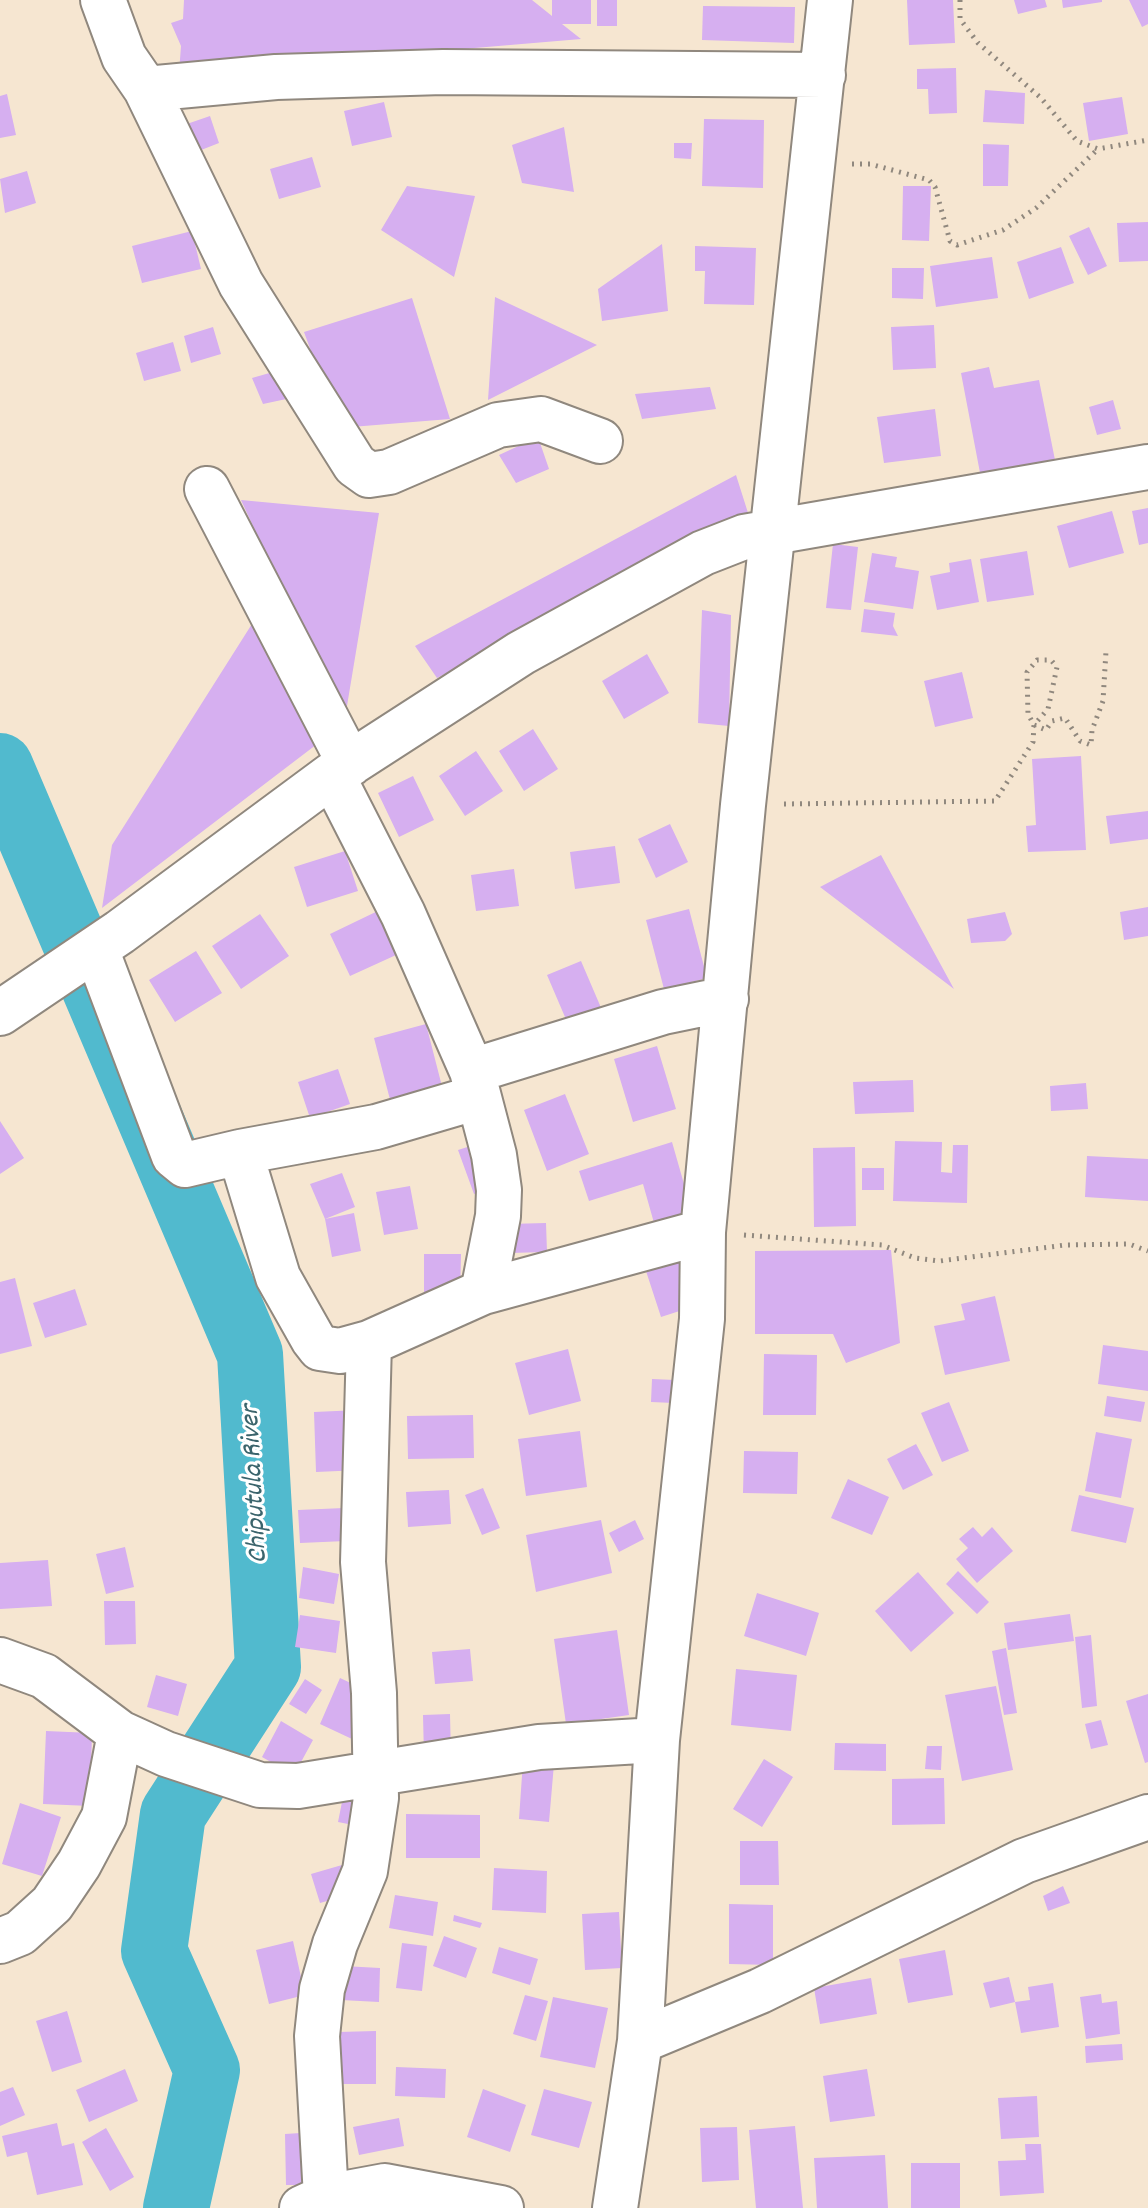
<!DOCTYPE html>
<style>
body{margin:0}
canvas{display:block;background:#f6e6d1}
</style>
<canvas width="1148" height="2208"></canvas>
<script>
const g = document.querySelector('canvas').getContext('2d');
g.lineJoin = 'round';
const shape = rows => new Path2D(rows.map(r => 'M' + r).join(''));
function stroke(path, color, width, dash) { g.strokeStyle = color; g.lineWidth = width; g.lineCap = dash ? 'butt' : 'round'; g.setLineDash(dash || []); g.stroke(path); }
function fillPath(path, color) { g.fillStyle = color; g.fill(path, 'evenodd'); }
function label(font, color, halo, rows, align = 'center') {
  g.font = font + ' Dekko,sans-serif'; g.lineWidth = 6; g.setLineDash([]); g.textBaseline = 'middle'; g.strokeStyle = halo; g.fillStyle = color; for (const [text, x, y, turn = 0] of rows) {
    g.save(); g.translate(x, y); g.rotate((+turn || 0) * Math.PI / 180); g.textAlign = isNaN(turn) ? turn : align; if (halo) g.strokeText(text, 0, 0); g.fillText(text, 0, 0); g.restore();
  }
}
const river = shape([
 [0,766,250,1354,268,1667,173,1814,154,1951,207,2070,176,2208]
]);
const building = shape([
 [184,0,532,0,552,16,552,0,591,0,591,24,562,24,581,39,179,73,181,46,171,23,183,19],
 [597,0,617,0,617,26,597,26],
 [907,0,953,0,955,43,909,45],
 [1014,0,1045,0,1047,7,1018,14],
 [1062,0,1102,0,1102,2,1063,8],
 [1129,0,1148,0,1148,24,1142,27],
 [703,6,795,7,794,43,702,40],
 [956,68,957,113,929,114,928,89,917,89,917,69],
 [985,90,1025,93,1024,124,983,122],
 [7,94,16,135,0,138,0,96],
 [1122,97,1128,134,1089,141,1083,103],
 [384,102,392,137,352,146,344,111],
 [210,116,219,143,191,154,181,126],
 [704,119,764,120,763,188,702,186],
 [564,127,574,192,522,183,512,145],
 [674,143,692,143,691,159,674,158],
 [983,144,1009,145,1008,186,983,186],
 [312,157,321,187,279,199,270,169],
 [27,171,36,203,5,213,0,179],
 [407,186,475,196,454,277,381,230],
 [903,186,931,186,929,241,902,240],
 [1148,222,1148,261,1119,262,1117,223],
 [1089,227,1107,266,1088,275,1069,236],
 [192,231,201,269,142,283,132,246],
 [662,244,668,311,602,321,598,289],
 [695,246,756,248,754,305,704,304,705,271,695,271],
 [1061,247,1074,283,1029,299,1017,262],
 [992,257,998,298,936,307,930,266],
 [892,268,924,268,923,299,892,298],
 [495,297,597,345,488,400],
 [412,298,450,419,339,428,304,332],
 [934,325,936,368,893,370,891,327],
 [213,327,221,354,191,363,184,336],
 [173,342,181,371,144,381,136,353],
 [989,367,994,388,1039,380,1056,465,981,478,961,373],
 [280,370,291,398,263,404,252,378],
 [710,387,716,409,642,419,635,394],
 [1113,400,1121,429,1097,435,1089,407],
 [935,409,941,456,884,463,877,417],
 [538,437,549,469,516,483,499,455],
 [736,475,749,516,437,678,415,646],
 [241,500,379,513,344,724],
 [1148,508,1148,543,1139,545,1132,511],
 [1112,511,1124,553,1069,568,1057,526],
 [833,544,858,547,851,610,826,608],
 [1027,551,1034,595,987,602,980,559],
 [872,553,897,557,895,567,919,571,913,609,864,602],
 [971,559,979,602,937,610,930,576,950,572,949,563],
 [864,609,895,613,893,626,898,636,861,632],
 [702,610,731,615,729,726,698,723],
 [257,616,325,738,102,908,112,845],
 [647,654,669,693,624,719,602,681],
 [962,672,973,718,935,727,924,681],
 [533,729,558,769,524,791,499,751],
 [476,751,503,791,465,816,439,776],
 [1081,756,1086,850,1028,852,1026,826,1036,825,1032,759],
 [413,776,434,820,399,837,378,793],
 [1148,811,1148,839,1110,844,1106,816],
 [670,824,688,862,656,878,638,839],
 [615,846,620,883,575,889,570,852],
 [345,851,358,891,307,907,294,867],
 [881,855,954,989,820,887],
 [514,869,519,906,476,911,471,875],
 [386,907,407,950,350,976,330,934],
 [1148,907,1148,936,1124,940,1120,912],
 [689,909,707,978,664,989,646,920],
 [1005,912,1012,934,1005,941,971,943,967,919],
 [260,914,289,956,241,989,212,946],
 [196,951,222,993,175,1022,149,980],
 [581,961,602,1010,568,1024,547,975],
 [426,1024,446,1102,394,1115,374,1038],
 [657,1046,676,1109,633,1122,614,1059],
 [338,1069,350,1104,310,1118,298,1082],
 [913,1080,914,1112,855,1114,853,1082],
 [1086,1083,1088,1109,1051,1111,1050,1086],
 [565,1094,589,1154,547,1171,524,1110],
 [0,1121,24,1158,0,1174],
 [895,1141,942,1142,941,1172,952,1173,953,1145,968,1145,967,1203,893,1201],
 [672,1142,694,1219,656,1230,643,1184,589,1201,579,1171],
 [480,1143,495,1187,474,1194,458,1150],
 [855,1147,856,1226,814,1227,813,1148],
 [1087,1156,1148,1159,1148,1201,1085,1197],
 [862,1168,884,1168,884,1190,862,1190],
 [342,1173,355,1207,325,1219,354,1213,361,1251,332,1257,325,1219,310,1184],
 [410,1186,418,1229,384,1235,376,1192],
 [546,1223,547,1252,509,1253,508,1224],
 [891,1250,900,1343,846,1363,833,1334,755,1334,755,1251],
 [424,1254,461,1254,460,1298,424,1298],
 [681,1256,698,1305,661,1317,645,1268],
 [15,1278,32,1346,0,1354,0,1282],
 [75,1289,87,1325,45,1338,33,1303],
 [995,1296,1010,1361,945,1375,934,1326,965,1320,961,1304],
 [1103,1345,1148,1351,1148,1391,1098,1384],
 [568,1349,581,1401,529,1415,515,1363],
 [764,1354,817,1355,816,1415,763,1415],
 [652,1379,675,1380,674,1403,651,1402],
 [1107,1396,1145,1402,1141,1422,1104,1416],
 [949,1402,969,1451,942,1462,921,1413],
 [359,1410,361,1470,316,1472,314,1412],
 [473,1415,474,1458,408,1459,407,1416],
 [580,1431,587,1487,526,1496,518,1439],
 [1096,1432,1132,1439,1121,1498,1085,1491],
 [916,1444,933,1475,903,1490,887,1459],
 [744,1451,798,1452,797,1494,743,1493],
 [848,1479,889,1497,872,1535,831,1518],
 [483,1488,500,1528,482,1535,465,1495],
 [449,1490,451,1524,408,1527,406,1492],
 [1079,1495,1134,1508,1126,1543,1071,1531],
 [344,1508,346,1541,300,1543,298,1510],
 [601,1520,612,1573,536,1592,526,1535],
 [635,1520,644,1539,619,1552,609,1533],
 [973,1527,982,1537,992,1527,1013,1551,977,1583,956,1559,968,1548,959,1539],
 [125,1547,134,1587,106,1594,96,1554],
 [48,1560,52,1606,0,1609,0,1563],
 [303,1567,339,1574,334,1604,299,1598],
 [958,1571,989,1602,977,1614,946,1584],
 [918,1572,954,1613,911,1652,875,1611],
 [757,1593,819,1613,806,1656,744,1636],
 [104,1601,135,1601,136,1644,105,1645],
 [1070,1614,1074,1641,1008,1650,1004,1623],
 [300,1615,340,1621,336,1653,295,1647],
 [617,1630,629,1715,566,1724,554,1639],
 [1091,1635,1097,1706,1082,1708,1075,1637],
 [1006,1648,1017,1713,1004,1715,992,1651],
 [470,1649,473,1681,435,1684,432,1652],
 [736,1669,797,1675,791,1731,731,1725],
 [156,1675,187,1684,178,1716,147,1707],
 [340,1678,372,1693,352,1739,320,1724],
 [305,1679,322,1690,306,1714,289,1704],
 [996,1686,1013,1770,962,1781,945,1695],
 [1148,1694,1148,1762,1145,1763,1126,1701],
 [450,1714,451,1756,424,1757,423,1715],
 [1101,1720,1108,1745,1091,1749,1085,1724],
 [281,1721,313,1740,294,1775,262,1757],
 [46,1731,92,1733,90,1806,43,1804],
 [835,1743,886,1744,886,1771,834,1770],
 [927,1746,942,1746,941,1770,925,1769],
 [764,1759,793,1777,762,1827,733,1809],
 [523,1761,554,1764,549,1822,519,1819],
 [944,1778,945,1824,892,1825,892,1779],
 [343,1797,374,1803,368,1828,338,1822],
 [20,1803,61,1817,42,1876,2,1864],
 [406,1814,480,1815,480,1858,406,1858],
 [740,1841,778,1841,779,1885,740,1885],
 [342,1865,351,1894,320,1903,311,1874],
 [494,1868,547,1871,546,1913,492,1910],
 [1063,1886,1070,1903,1048,1911,1043,1896],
 [395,1895,438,1902,433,1936,389,1928],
 [729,1904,773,1905,773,1965,729,1964],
 [619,1912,622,1968,585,1970,582,1914],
 [454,1915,482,1923,480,1928,453,1921],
 [444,1936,477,1948,466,1978,433,1966],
 [293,1941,305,1995,269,2004,256,1950],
 [402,1943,427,1946,422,1991,396,1988],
 [499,1947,538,1959,530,1985,492,1973],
 [945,1950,953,1995,908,2003,899,1959],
 [343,1966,380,1968,379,2002,341,2000],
 [1009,1977,1015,2002,990,2008,983,1983],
 [871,1978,877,2014,820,2024,814,1988],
 [1053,1983,1059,2027,1021,2033,1015,2002,1030,2000,1028,1987],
 [1101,1994,1102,2003,1117,2001,1120,2034,1086,2039,1080,1997],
 [525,1995,548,2001,536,2041,513,2034],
 [553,1997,608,2008,595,2068,540,2057],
 [67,2011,82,2062,52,2072,36,2021],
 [376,2031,376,2084,339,2084,338,2032],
 [1122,2044,1123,2060,1086,2063,1085,2046],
 [396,2067,446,2069,445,2098,395,2096],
 [125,2069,138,2101,89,2122,76,2090],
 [867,2069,875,2116,830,2122,823,2076],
 [13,2087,25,2115,0,2126,0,2092],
 [483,2089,526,2105,510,2152,467,2137],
 [544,2089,592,2102,579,2148,531,2135],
 [1037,2096,1039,2137,1001,2139,998,2098],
 [399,2118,404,2146,359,2155,353,2127],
 [57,2123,62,2146,74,2143,83,2185,37,2195,27,2152,7,2157,2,2136],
 [795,2126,803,2208,756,2208,749,2130],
 [737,2127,739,2180,702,2182,700,2128],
 [106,2128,134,2177,110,2191,82,2142],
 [316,2132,317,2185,286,2185,285,2134],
 [1025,2144,1041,2144,1044,2193,1000,2196,998,2161,1026,2160],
 [885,2155,888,2208,817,2208,814,2158],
 [911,2163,960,2163,960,2208,911,2208]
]);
const path = shape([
 [960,0,960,19,978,43,1041,98,1077,141,1098,149,1148,140],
 [852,164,870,164,929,180,935,187,950,241,957,245,1003,230,1036,208,1098,149],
 [784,804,995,801,1033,742,1034,725,1048,709,1057,667,1051,660,1037,660,1027,672,1028,714,1034,725,1046,730,1052,721,1065,718,1080,741,1091,745,1092,730,1103,701,1106,651],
 [744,1235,882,1245,915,1258,940,1261,1065,1245,1129,1244,1148,1251]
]);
const minor = shape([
 [103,0,124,57,146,89,276,77,443,72,823,75],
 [146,89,241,284,355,465,369,475,389,472,498,425,541,419,600,441],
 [207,489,350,764],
 [332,775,403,914,472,1071,494,1155,499,1190,498,1216,483,1292],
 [96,949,174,1156,185,1165,240,1152,278,1277,313,1339,320,1348,340,1351,369,1343],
 [0,1013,120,932,332,775,521,653,703,553,744,537,1148,467],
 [472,1071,663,1012,726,999],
 [240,1152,376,1127,478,1097],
 [0,1660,44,1676,120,1733,166,1754,260,1785,298,1786,539,1747,657,1740],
 [0,1941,20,1933,52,1904,79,1864,104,1817,120,1733],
 [640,2041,760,1991,1024,1861,1148,1817],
 [326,2197,317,2036,322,1989,335,1944,365,1871,376,1798,374,1693,363,1562,369,1343,483,1292,703,1232],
 [302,2208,326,2197,385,2186,501,2208],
 [615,2208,640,2041,657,1740,702,1319,703,1232,743,805,830,0]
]);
const waterNames = [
 ["Chiputula River",257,1484,-93]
];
stroke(river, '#51bace', 66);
fillPath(building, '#d6aff0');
stroke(minor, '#90887e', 48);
stroke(path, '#90887e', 5, [2, 6]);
stroke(minor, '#fff', 44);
label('italic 28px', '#3a646c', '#fff', waterNames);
</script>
